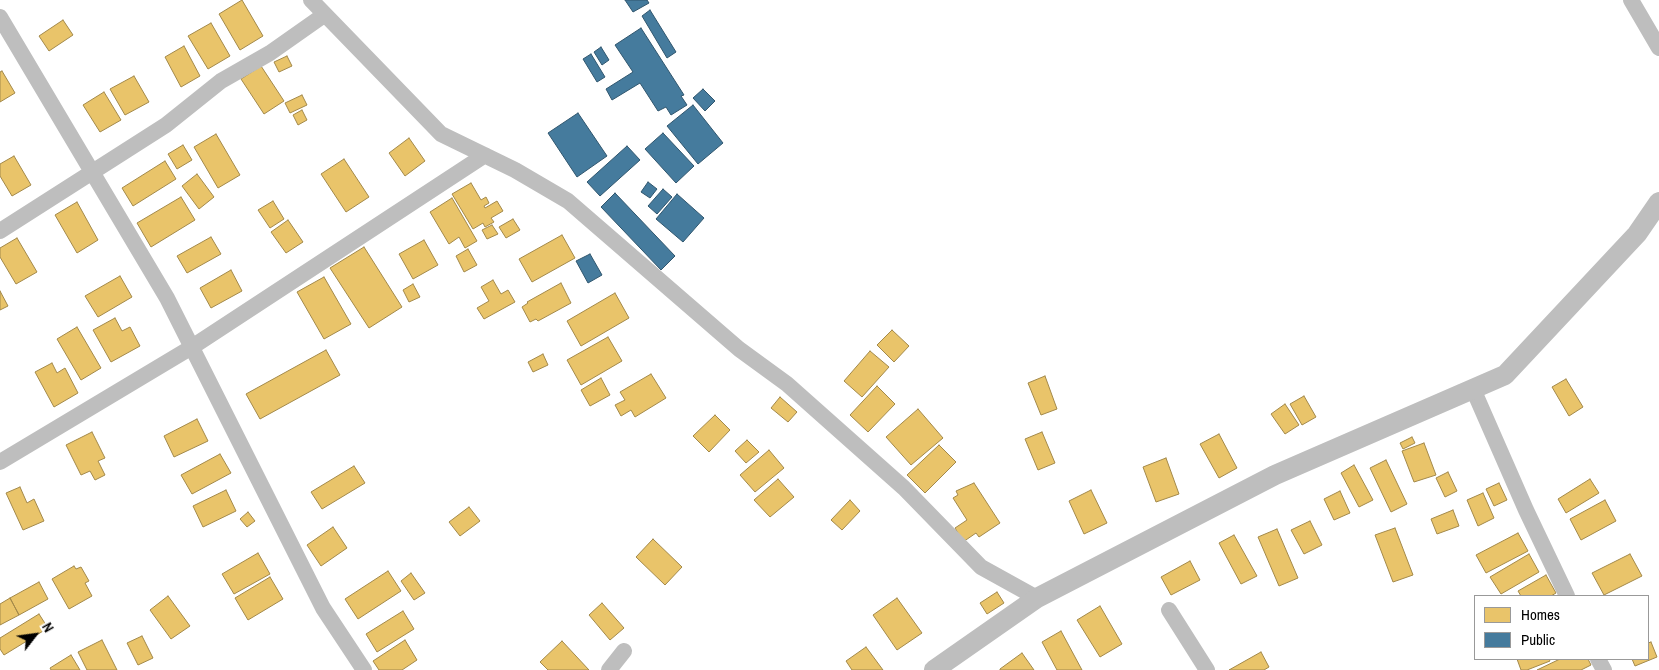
<!DOCTYPE html>
<style>
body{margin:0}
#map{position:relative;width:1659px;height:670px;overflow:hidden;background:#fff;font-family:"Archivo Narrow",sans-serif}
canvas{display:block}
.legend{position:absolute;left:1474px;top:595px;width:175px;height:65px;box-sizing:border-box;background:#fff;border:1px solid #999;margin:0;padding:6px 9px;list-style:none;font-size:15px;color:#000}
.legend li{display:flex;align-items:center;gap:10px;height:25px}
.legend b{width:25px;border:1px solid #999}
.north{position:absolute;left:10px;top:610px;width:50px;height:50px;-webkit-text-stroke:4px #fff;paint-order:stroke;rotate:60deg;font-size:14px;font-weight:700;line-height:20px;text-align:center;color:#000}
.north::after{content:'';display:block;margin:auto;width:18px;height:22px;background:#000;clip-path:polygon(50% 0,100% 100%,50% 72%,0 100%)}
</style>
<div id="map">
<canvas width="1659" height="670"></canvas>
<ul class="legend">
<li><b style="height:14px;background:#e9c46a"></b>Homes</li>
<li><b style="height:14px;background:#457b9d"></b>Public</li>
</ul>
<div class="north">N</div>
</div>
<script>
const g = document.querySelector('canvas').getContext('2d');
g.lineJoin = 'round';
function fillPath(path, color) { g.fillStyle = color; g.fill(path, 'evenodd'); }
const shape = rows => new Path2D(rows.map(r => 'M' + r).join(''));
function stroke(path, color, width, dash) { g.strokeStyle = color; g.lineWidth = width; g.lineCap = dash ? 'butt' : 'round'; g.setLineDash(dash || []); g.stroke(path); }
const homes = shape([
 [242,0,263,36,240,50,219,14,242,0],
 [63,20,73,35,49,51,39,36,63,20],
 [211,23,230,56,208,69,188,36,211,23],
 [184,46,200,76,181,87,165,57,184,46],
 [287,56,292,66,279,72,274,62,287,56],
 [261,66,284,101,264,114,241,79,261,66],
 [2,71,15,93,0,102,0,72,2,71],
 [134,76,149,102,125,115,110,89,134,76],
 [104,92,121,120,100,132,83,105,104,92],
 [302,95,307,105,290,113,285,103,302,95],
 [302,110,307,120,298,125,293,115,302,110],
 [216,134,240,175,218,188,194,147,216,134],
 [409,138,425,161,405,176,389,153,409,138],
 [183,145,192,160,177,169,168,154,183,145],
 [14,156,31,185,12,196,0,176,0,164,14,156],
 [344,159,369,197,346,212,321,174,344,159],
 [165,161,176,179,133,206,122,188,165,161],
 [197,174,214,197,199,209,182,186,197,174],
 [471,183,481,200,486,197,489,203,484,206,485,208,497,201,503,211,491,218,494,222,485,227,483,223,473,229,452,194,471,183],
 [181,197,195,220,151,247,137,223,181,197],
 [452,198,477,241,465,248,459,237,449,244,430,212,452,198],
 [273,201,284,219,270,228,258,210,273,201],
 [77,202,98,240,77,253,55,215,77,202],
 [513,219,520,230,506,238,499,227,513,219],
 [288,220,303,242,286,253,271,232,288,220],
 [492,225,498,234,487,239,482,230,492,225],
 [562,235,575,258,532,282,519,259,562,235],
 [211,237,221,254,187,273,177,256,211,237],
 [17,238,37,272,16,284,0,257,0,248,17,238],
 [424,240,438,265,413,279,399,254,424,240],
 [364,247,402,307,369,328,330,268,364,247],
 [468,249,477,265,464,272,456,256,468,249],
 [231,270,242,291,211,308,200,288,231,270],
 [120,276,132,297,98,317,85,296,120,276],
 [324,277,351,324,324,339,297,292,324,277],
 [493,280,501,294,508,290,515,302,484,319,477,308,489,301,481,287,493,280],
 [561,283,571,303,538,321,536,319,530,322,522,307,528,303,527,302,561,283],
 [413,284,420,297,409,302,403,290,413,284],
 [0,291,8,306,0,310,0,291],
 [615,293,629,318,581,346,567,321,615,293],
 [115,318,122,331,130,327,140,346,111,362,93,330,115,318],
 [77,327,101,368,81,380,57,339,77,327],
 [892,330,909,346,894,362,877,345,892,330],
 [608,337,622,361,581,385,567,360,608,337],
 [326,350,340,375,260,419,246,394,326,350],
 [870,351,889,367,862,397,844,381,870,351],
 [543,354,548,365,533,372,528,362,543,354],
 [52,363,57,373,65,368,78,393,54,407,35,372,52,363],
 [651,374,666,398,635,417,631,410,621,416,615,405,625,400,620,392,651,374],
 [1045,376,1057,409,1041,415,1028,383,1045,376],
 [601,378,610,395,590,406,581,390,601,378],
 [1566,379,1583,407,1569,416,1552,387,1566,379],
 [877,386,895,404,868,432,850,415,877,386],
 [1304,396,1316,417,1302,425,1290,404,1304,396],
 [780,397,797,412,788,422,771,408,780,397],
 [1285,404,1299,425,1285,434,1271,414,1285,404],
 [918,409,943,438,911,465,886,437,918,409],
 [715,415,730,430,709,452,693,436,715,415],
 [197,419,208,441,174,457,164,436,197,419],
 [92,432,105,458,98,461,105,475,95,480,90,471,81,475,66,445,92,432],
 [1042,432,1055,463,1038,470,1025,439,1042,432],
 [1219,434,1237,468,1219,478,1200,444,1219,434],
 [1412,437,1415,443,1403,449,1400,443,1412,437],
 [747,440,759,452,746,463,735,451,747,440],
 [1424,443,1436,475,1414,482,1402,451,1424,443],
 [939,445,956,462,925,493,907,475,939,445],
 [769,450,784,468,755,492,740,475,769,450],
 [220,454,231,473,192,494,181,475,220,454],
 [1166,458,1179,494,1156,502,1143,467,1166,458],
 [1386,460,1407,504,1391,512,1370,468,1386,460],
 [1354,465,1373,500,1359,507,1341,473,1354,465],
 [354,466,365,483,322,509,311,492,354,466],
 [1448,472,1457,491,1445,497,1436,478,1448,472],
 [778,479,794,497,770,517,754,500,778,479],
 [1590,479,1599,493,1566,513,1558,499,1590,479],
 [974,483,1000,523,979,537,976,533,963,542,955,528,967,520,953,498,958,495,956,491,974,483],
 [1499,483,1507,500,1494,506,1486,489,1499,483],
 [20,487,27,503,34,499,44,521,23,530,6,493,20,487],
 [226,490,236,511,203,527,193,506,226,490],
 [1091,490,1107,523,1084,534,1069,501,1091,490],
 [1340,491,1350,513,1334,520,1324,499,1340,491],
 [1483,493,1494,518,1478,526,1467,500,1483,493],
 [850,500,860,511,842,530,831,520,850,500],
 [1605,500,1616,521,1581,540,1570,519,1605,500],
 [469,507,480,521,460,536,449,522,469,507],
 [1453,510,1459,526,1437,534,1431,519,1453,510],
 [248,512,255,521,247,527,240,519,248,512],
 [1310,521,1322,545,1304,554,1291,530,1310,521],
 [333,527,347,548,321,566,307,545,333,527],
 [1395,528,1413,575,1393,582,1375,535,1395,528],
 [1277,529,1298,578,1279,586,1258,537,1277,529],
 [1518,533,1528,551,1486,573,1476,555,1518,533],
 [1234,535,1257,576,1241,584,1219,543,1234,535],
 [653,539,682,567,665,585,636,557,653,539],
 [258,553,270,574,234,594,222,574,258,553],
 [1529,554,1539,572,1501,594,1490,577,1529,554],
 [1630,554,1642,576,1604,595,1592,573,1630,554],
 [1190,561,1200,580,1171,595,1161,577,1190,561],
 [74,566,76,569,81,567,89,581,85,583,92,596,69,609,52,579,74,566],
 [388,571,401,591,358,619,345,599,388,571],
 [411,573,425,593,414,600,401,581,411,573],
 [1546,575,1556,593,1551,596,1521,596,1518,591,1546,575],
 [270,577,283,599,248,620,235,598,270,577],
 [39,582,48,599,19,615,10,598,39,582],
 [997,592,1004,603,987,614,980,603,997,592],
 [168,596,190,626,171,639,150,610,168,596],
 [10,598,19,615,0,625,0,604,10,598],
 [897,598,922,633,897,650,873,615,897,598],
 [602,603,624,628,610,640,589,615,602,603],
 [1100,606,1122,644,1100,657,1077,620,1100,606],
 [403,611,414,629,377,652,366,634,403,611],
 [39,614,48,628,4,655,0,649,0,638,39,614],
 [1061,631,1082,670,1057,670,1042,642,1061,631],
 [142,636,153,658,138,665,127,643,142,636],
 [102,640,117,670,87,670,78,652,102,640],
 [405,640,417,660,402,670,379,670,373,661,405,640],
 [562,641,589,670,548,670,540,662,562,641],
 [1651,642,1657,657,1635,666,1632,659,1648,659,1648,643,1651,642],
 [866,647,883,670,852,670,846,661,866,647],
 [1261,652,1269,667,1264,670,1229,670,1261,652],
 [1022,653,1034,670,1000,670,1000,669,1022,653],
 [71,655,80,670,51,670,50,668,71,655],
 [1517,659,1549,659,1550,661,1527,670,1521,670,1517,659],
 [1560,659,1588,659,1591,665,1581,670,1537,670,1560,659]
]);
const public = shape([
 [625,0,647,0,649,3,633,12,625,0],
 [650,10,676,52,667,58,642,16,650,10],
 [641,28,684,95,681,96,687,105,671,115,666,107,658,111,640,83,612,100,606,89,633,72,615,45,641,28],
 [601,47,609,60,602,65,594,52,601,47],
 [591,54,605,77,597,82,583,59,591,54],
 [703,89,715,101,705,111,693,98,703,89],
 [693,105,723,143,698,164,667,126,693,105],
 [578,113,607,156,577,177,548,133,578,113],
 [663,133,694,166,676,183,645,149,663,133],
 [627,146,640,160,600,196,587,182,627,146],
 [648,182,657,189,650,198,641,192,648,182],
 [663,189,672,197,657,214,648,206,663,189],
 [615,193,675,256,661,270,601,207,615,193],
 [677,194,704,218,683,242,656,219,677,194],
 [590,254,602,275,588,283,576,261,590,254]
]);
const minor = shape([
 [311,0,441,134,515,170,568,201,739,349,787,384,904,488,981,567,1037,598],
 [1631,0,1659,48],
 [0,17,167,298,323,608,364,670],
 [0,231,166,125,221,81,270,53,324,15],
 [1473,389,1526,510,1567,596],
 [0,462,192,347,485,155],
 [1169,610,1207,670],
 [1598,659,1604,670],
 [609,670,624,651]
]);
const tertiary = shape([
 [934,670,1037,598,1275,475,1505,375,1637,234,1659,202]
]);
fillPath(homes, '#e9c46a');
stroke(homes, '#a3894a', 1);
fillPath(public, '#457b9d');
stroke(public, '#30566e', 1);
stroke(minor, '#bebebe', 16);
stroke(tertiary, '#bebebe', 20);
</script>
